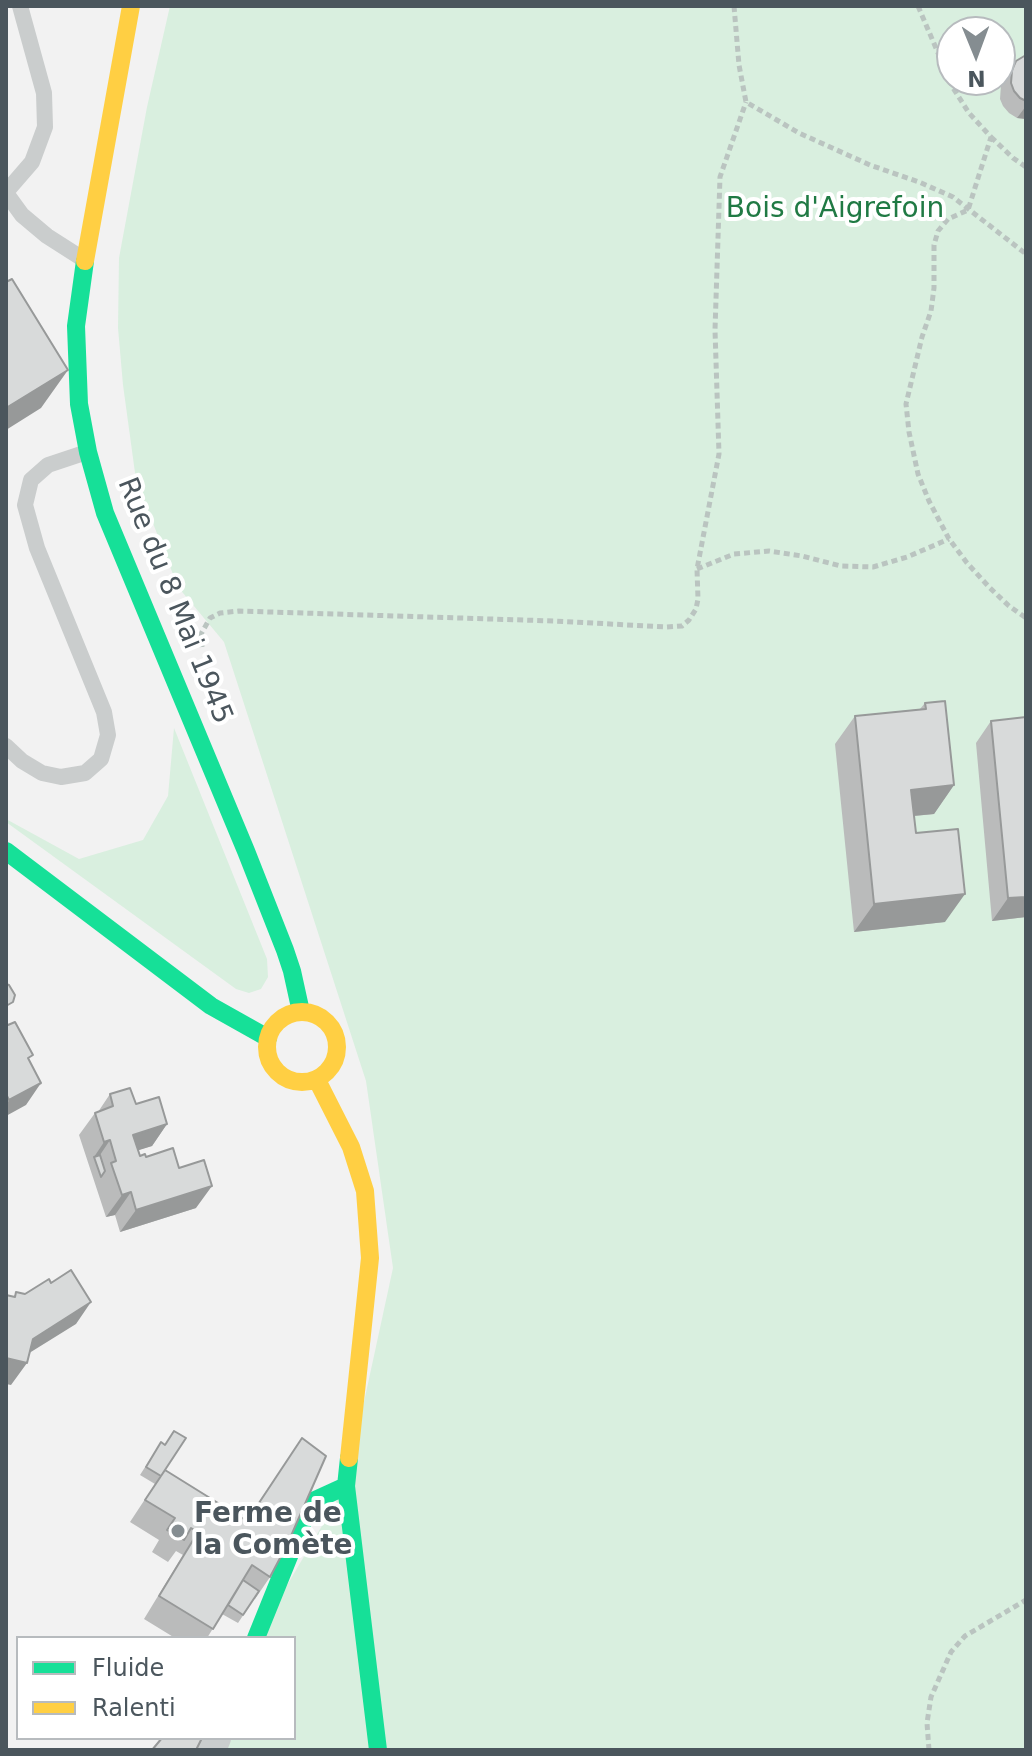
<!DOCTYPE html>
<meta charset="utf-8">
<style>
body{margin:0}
#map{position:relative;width:1032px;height:1756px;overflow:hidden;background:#f2f2f2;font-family:"DejaVu Sans",sans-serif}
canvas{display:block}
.frame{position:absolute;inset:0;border:8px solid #4b565d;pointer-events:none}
.legend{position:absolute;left:16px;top:1636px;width:280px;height:104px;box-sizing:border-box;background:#fff;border:2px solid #b7bbbe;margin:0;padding:10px 14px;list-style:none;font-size:24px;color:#4b565d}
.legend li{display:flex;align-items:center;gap:16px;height:40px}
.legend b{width:40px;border:2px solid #b7bbbe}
.north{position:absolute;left:936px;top:16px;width:80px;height:80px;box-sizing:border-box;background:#fff;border:2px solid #b7bbbe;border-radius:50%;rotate:179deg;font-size:22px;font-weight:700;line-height:32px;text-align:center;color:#4b565d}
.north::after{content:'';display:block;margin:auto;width:28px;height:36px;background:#858d91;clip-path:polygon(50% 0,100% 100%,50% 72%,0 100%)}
</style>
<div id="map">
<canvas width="1032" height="1756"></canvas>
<div class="frame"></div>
<ul class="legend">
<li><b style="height:10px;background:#16e098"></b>Fluide</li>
<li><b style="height:10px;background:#ffcf43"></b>Ralenti</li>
</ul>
<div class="north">N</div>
</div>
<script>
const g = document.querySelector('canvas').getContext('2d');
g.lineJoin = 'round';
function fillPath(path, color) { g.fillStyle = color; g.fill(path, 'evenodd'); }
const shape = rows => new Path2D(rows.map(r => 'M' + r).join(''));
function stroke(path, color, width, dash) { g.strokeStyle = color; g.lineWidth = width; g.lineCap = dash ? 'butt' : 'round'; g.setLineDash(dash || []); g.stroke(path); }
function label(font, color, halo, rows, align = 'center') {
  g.font = font + ' "DejaVu Sans",sans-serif'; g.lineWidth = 8; g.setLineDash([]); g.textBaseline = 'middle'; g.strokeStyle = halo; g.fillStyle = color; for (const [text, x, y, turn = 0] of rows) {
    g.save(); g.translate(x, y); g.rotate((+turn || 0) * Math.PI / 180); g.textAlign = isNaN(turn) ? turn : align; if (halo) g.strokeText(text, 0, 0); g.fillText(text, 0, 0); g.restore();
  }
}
const green = shape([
 [170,6,1026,6,1026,1750,211,1750,216,1738,294,1738,294,1638,256,1638,346,1485,393,1268,366,1081,224,642,178,587,136,480,123,385,118,328,119,258,147,107],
 [952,32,1000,32,1000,80,952,80],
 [174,728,267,959,268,977,261,989,249,993,236,989,6,822,6,819,79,859,143,840,168,796]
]);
const path = shape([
 [734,6,739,65,746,102,799,133,870,165,919,182,953,197,1026,254],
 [918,6,953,88,969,113,991,137,968,210,948,219,938,231,934,245,934,288,931,311,922,337,906,404,909,432,918,474,929,501,949,539,967,563,990,588,1009,606,1026,618],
 [991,137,1013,158,1026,167],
 [697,569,734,554,769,551,802,556,841,566,873,567,907,557,949,539],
 [202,647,201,634,210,618,220,613,239,611,554,621,667,627,682,626,689,620,696,609,698,599,697,569,719,454,715,330,720,177,746,102],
 [929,1750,927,1723,931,1697,951,1652,965,1636,1026,1600]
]);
const lane = shape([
 [6,192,32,162,45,127,44,93,20,6],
 [6,193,22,215,47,236,83,259],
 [6,746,22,761,42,773,61,777,85,773,101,759,108,735,104,712,37,548,25,505,31,480,48,465,87,452]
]);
const street = shape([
 [211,1750,216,1738]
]);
const fast = shape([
 [85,261,76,326,79,404,88,452,105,513,246,851,285,950,292,971,301,1012],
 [6,851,211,1006,268,1038],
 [349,1458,346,1486,378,1750],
 [256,1638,311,1502,346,1486]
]);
const slow = shape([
 [85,261,131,6],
 '267 1047a35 35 0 1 1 70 0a35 35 0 1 1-70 0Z',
 [317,1080,351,1147,365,1191,370,1258,349,1458]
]);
const wall = shape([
 [1026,55,1026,119,1017,118,1009,113,1003,106,1000,99,1001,85,1016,61],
 [925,703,954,785,934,814,914,816,916,833,945,922,854,932,835,744,855,716,920,709],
 [1026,717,1026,917,992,921,976,743,991,721],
 [110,1094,136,1104,167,1124,152,1146,138,1150,140,1156,179,1168,196,1208,120,1232,115,1215,106,1217,79,1135,95,1113,98,1112],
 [302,1438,270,1577,255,1599,254,1599,238,1623,222,1614,207,1638,175,1638,144,1619,183,1555,176,1551,168,1562,152,1552,159,1540,130,1522,155,1484,140,1475,161,1442,165,1471,246,1521]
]);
const shadedWall = shape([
 [1026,106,1026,119,1017,118],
 [68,370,41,408,6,430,6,408],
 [954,785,934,814,891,818,911,790],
 [965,894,945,922,854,932,874,904],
 [1026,897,1026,917,992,921,1008,898],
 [41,1083,26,1105,6,1116,6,1105,9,1100],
 [167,1124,152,1146,117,1157,133,1135],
 [110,1140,96,1161,94,1157,104,1142],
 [212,1186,196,1208,120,1232,136,1210],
 [131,1192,115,1215,106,1217,122,1195],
 [91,1302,76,1324,18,1360,27,1363,11,1385,6,1384,6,1358,33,1339]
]);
const building = shape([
 [1026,55,1026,101,1020,98,1014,91,1011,83,1012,70,1016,61,1026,55],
 [12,279,68,370,6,408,6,282,12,279],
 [945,701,954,785,911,790,916,833,958,829,965,894,874,904,855,716,926,709,925,703,945,701],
 [1026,717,1026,897,1008,898,991,721,1026,717],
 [6,984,9,985,15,995,13,1002,6,1006,6,984],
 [6,1022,8,1025,15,1022,33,1055,28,1058,41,1083,9,1100,6,1094,6,1022],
 [130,1088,136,1104,159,1097,167,1124,133,1135,140,1156,145,1154,146,1157,173,1148,179,1168,204,1160,212,1186,136,1210,131,1192,122,1195,111,1163,116,1161,110,1140,104,1142,95,1113,113,1106,110,1094,130,1088],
 [100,1155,105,1171,101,1177,94,1157,100,1155],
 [71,1270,91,1302,33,1339,27,1363,6,1358,7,1333,6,1332,6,1295,15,1297,16,1292,25,1294,49,1279,51,1283,71,1270],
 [174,1431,186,1438,161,1476,146,1467,161,1442,165,1445,174,1431],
 [302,1438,326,1456,287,1545,270,1577,252,1565,213,1629,159,1596,198,1532,191,1528,184,1540,167,1530,175,1518,145,1500,165,1470,247,1521,302,1438],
 [243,1580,259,1591,243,1615,228,1605,243,1580],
 [162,1738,202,1738,196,1750,152,1750,162,1738]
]);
const markers = [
 [178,1531,8,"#858d91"]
];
const parkNames = [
 ["Bois d'Aigrefoin",835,210]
];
const streetNames = [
 ["Rue du 8 Mai 1945",174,601,68]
];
const poiNames = [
 ["Ferme de",194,1515],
 ["la Comète",194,1547]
];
fillPath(green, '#d9efdf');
stroke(path, '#bac4c0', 5, [6, 4]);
stroke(lane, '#cacdcd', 16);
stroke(street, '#cacdcd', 30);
stroke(fast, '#16e098', 18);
stroke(slow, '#ffcf43', 18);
fillPath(wall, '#babbbb');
fillPath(shadedWall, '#979999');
fillPath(building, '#d8dada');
stroke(building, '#979999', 2);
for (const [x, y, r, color] of markers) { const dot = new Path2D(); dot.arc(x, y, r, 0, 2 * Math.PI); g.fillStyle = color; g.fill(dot); stroke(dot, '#fff', 3); }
label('28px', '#207a44', '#fff', parkNames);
label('28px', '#4b565d', '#fff', streetNames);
label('bold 28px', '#4b565d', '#fff', poiNames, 'left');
</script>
